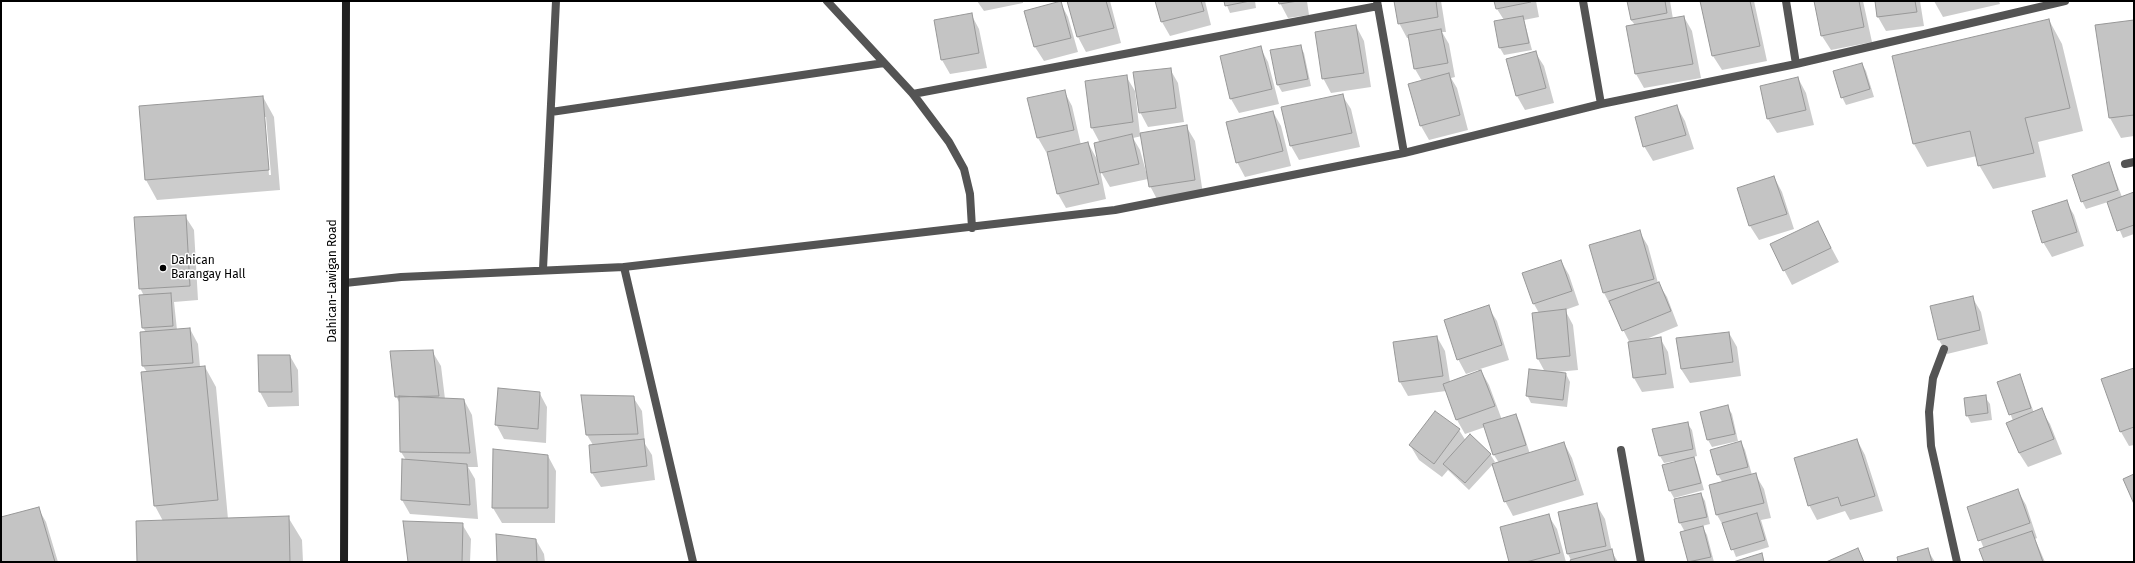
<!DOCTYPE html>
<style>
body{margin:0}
#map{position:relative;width:2135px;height:563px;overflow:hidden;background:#fff;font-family:"Fira Sans",sans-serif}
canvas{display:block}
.frame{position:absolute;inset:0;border:2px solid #000;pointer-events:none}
</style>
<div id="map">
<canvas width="2135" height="563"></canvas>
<div class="frame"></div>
</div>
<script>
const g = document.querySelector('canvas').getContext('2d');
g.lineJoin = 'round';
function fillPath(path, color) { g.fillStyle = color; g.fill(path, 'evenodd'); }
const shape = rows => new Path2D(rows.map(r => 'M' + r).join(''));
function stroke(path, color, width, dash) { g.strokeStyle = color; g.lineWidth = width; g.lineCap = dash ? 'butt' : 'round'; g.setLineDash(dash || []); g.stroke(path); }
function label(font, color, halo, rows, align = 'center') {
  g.font = font + ' "Fira Sans",sans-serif'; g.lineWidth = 3; g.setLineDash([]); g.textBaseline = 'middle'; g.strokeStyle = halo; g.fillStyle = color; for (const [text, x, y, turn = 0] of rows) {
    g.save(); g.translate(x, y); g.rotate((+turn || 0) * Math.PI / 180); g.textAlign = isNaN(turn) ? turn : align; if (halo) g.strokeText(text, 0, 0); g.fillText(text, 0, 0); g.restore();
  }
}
const shadow = shape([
 [977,1,1023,1,1023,3,984,11],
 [1068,1,1110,1,1121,43,1086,52,1078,37],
 [1156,1,1205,1,1211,25,1170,36,1162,22],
 [1225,1,1255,1,1256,8,1230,13],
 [1279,1,1307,1,1309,15,1288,18],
 [1395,1,1441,1,1446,32,1442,32,1449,44,1455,77,1451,78,1457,88,1468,130,1429,140,1421,126,1410,85,1422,81,1415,69,1409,38,1407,38,1399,23],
 [1495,1,1536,1,1539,17,1524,20,1532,50,1504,55,1500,48,1495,22,1504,20,1497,9],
 [1628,1,1670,1,1673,19,1684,17,1692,31,1701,78,1644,88,1636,74,1627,27,1635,25,1631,20],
 [1701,1,1754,1,1767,61,1722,70,1713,56],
 [1815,1,1863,1,1872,42,1831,50,1822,36],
 [1876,1,1920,1,1924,26,1886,31,1878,17],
 [1934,1,1999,1,2000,4,1943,17],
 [1060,2,1068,17,1078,52,1044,61,1035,47,1026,11],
 [971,14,979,29,987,68,950,74,942,60],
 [2049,20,2062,44,2083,131,2038,142,2046,177,1993,189,1979,165,1977,156,1927,167,1914,144],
 [2134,21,2134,136,2121,138,2110,118],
 [1356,26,1364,41,1371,87,1331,93,1323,78],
 [1300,46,1304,53,1311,86,1282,92,1278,85],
 [1260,47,1268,62,1279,104,1239,113,1231,99,1221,56],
 [1535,52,1544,66,1554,103,1525,110,1517,96,1507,59],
 [1862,64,1866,71,1874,97,1846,105,1842,97],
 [1170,69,1178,83,1184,122,1148,127,1140,112],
 [1126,76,1135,91,1140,134,1186,126,1195,141,1203,194,1158,201,1150,186,1142,136,1133,138,1140,150,1148,179,1110,187,1100,170,1106,199,1066,208,1058,194,1048,152,1046,152,1038,138,1064,91,1072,106,1081,145,1088,143,1098,161,1100,143,1092,128],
 [1798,78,1806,93,1814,125,1777,133,1768,119,1761,87],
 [1342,95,1351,109,1360,147,1299,160,1291,146],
 [263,97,274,117,280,190,157,200,146,180],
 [264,117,266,117,271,175,269,175],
 [1677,107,1685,121,1694,149,1653,161,1644,146],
 [1273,112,1281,126,1291,166,1245,177,1237,162],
 [2109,163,2122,197,2134,193,2134,234,2123,238,2108,202,2086,209,2082,201],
 [1774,177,1782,192,1794,229,1759,240,1750,226,1738,189],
 [2066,201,2074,215,2084,246,2052,257,2043,242],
 [185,216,194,230,198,300,174,302,177,330,190,329,198,344,200,367,205,367,216,387,228,519,288,517,302,540,303,562,138,562,163,521,155,506,142,373,147,372,143,366,141,333,146,332,143,328,144,296,140,288],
 [1818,223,1839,262,1792,285,1784,270],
 [1639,231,1648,246,1658,283,1667,297,1678,326,1644,340,1660,338,1668,352,1674,388,1642,392,1634,378,1630,343,1604,293],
 [1561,261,1569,275,1579,305,1565,310,1573,325,1578,370,1557,372,1566,374,1570,382,1567,407,1531,403,1527,395,1545,372,1538,359,1533,314,1539,313,1534,304,1524,274],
 [1972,297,1981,312,1988,344,1947,354,1939,340],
 [1488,307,1497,321,1509,360,1480,369,1489,385,1502,420,1516,415,1520,423,1530,454,1564,443,1572,458,1584,495,1513,516,1505,501,1499,463,1494,455,1485,427,1465,434,1457,420,1446,391,1408,396,1400,382,1394,343,1437,337,1445,351,1450,382,1479,371,1478,370,1466,374,1458,359],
 [1729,333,1737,347,1741,376,1690,383,1681,369],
 [432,351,441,366,445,399,464,400,472,415,478,467,468,467,475,479,478,519,410,514,402,500,406,460,401,452,400,404,396,396],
 [259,356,290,356,298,370,299,406,268,407,260,392],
 [2134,369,2134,445,2129,446,2121,432,2102,380],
 [2020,375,2034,413,2041,410,2050,424,2062,454,2028,467,2019,453,2013,421,1999,382],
 [539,392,547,407,546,443,504,439,496,424],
 [633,397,642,411,645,444,652,455,655,480,601,487,592,473,593,445,587,435],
 [1985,397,1990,404,1992,420,1971,423,1967,415],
 [1727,406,1732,414,1738,441,1712,447,1708,440,1701,413],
 [1687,423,1692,430,1697,456,1693,457,1697,465,1704,490,1674,498,1670,491,1675,461,1664,463,1660,456,1654,430],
 [1459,430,1466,441,1490,454,1495,462,1469,490,1448,470,1442,477,1419,460,1410,445],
 [1857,440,1865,455,1883,511,1850,520,1845,511,1817,520,1809,505],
 [1741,442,1745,450,1752,475,1755,474,1764,489,1771,518,1761,520,1769,547,1736,557,1725,529,1717,515,1710,486,1723,483,1718,475,1711,451],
 [494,450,548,456,556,471,555,523,502,523,493,508],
 [2018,491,2026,505,2037,538,2035,539,2045,562,1985,562,1984,549,1968,508],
 [1701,494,1705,501,1710,524,1702,526,1707,535,1714,562,1689,562,1681,533,1685,532,1680,523],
 [1596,504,1605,519,1612,552,1618,562,1572,562,1568,554,1559,513],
 [38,508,46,522,58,562,1,562,1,518],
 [1548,515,1557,529,1566,562,1510,562],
 [462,524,471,539,470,562,409,562],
 [536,540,544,554,545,562,498,562],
 [1927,549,1935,562,1900,562]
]);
const building = shape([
 [1061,1,1071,38,1034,47,1024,11,1061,1],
 [1067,1,1106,1,1114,28,1077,37,1067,1],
 [1155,1,1201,1,1204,11,1161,22,1155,1],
 [1224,1,1250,1,1225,6,1224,1],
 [1278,1,1298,1,1279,4,1278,1],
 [1394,1,1436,1,1438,17,1398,24,1394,1],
 [1494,1,1531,1,1531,2,1496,9,1494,1],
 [1627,1,1665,1,1667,13,1631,20,1627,1],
 [1700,1,1750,1,1760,46,1712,56,1700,1],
 [1814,1,1859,1,1864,27,1821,36,1814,1],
 [1875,1,1915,1,1917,12,1877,17,1875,1],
 [972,13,979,53,941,60,934,20,972,13],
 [1523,16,1529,43,1499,48,1494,21,1523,16],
 [1684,16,1693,64,1635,74,1626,26,1684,16],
 [2049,19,2070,108,2025,118,2034,153,1978,166,1970,131,1913,144,1892,56,2049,19],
 [2134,20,2134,115,2109,118,2095,25,2134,20],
 [1356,25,1364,73,1322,79,1315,32,1356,25],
 [1441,29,1448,63,1414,69,1408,35,1441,29],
 [1301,45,1308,79,1277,85,1270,50,1301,45],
 [1261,46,1272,89,1230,99,1220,56,1261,46],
 [1536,51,1546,88,1516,96,1506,59,1536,51],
 [1862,63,1870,89,1841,98,1833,71,1862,63],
 [1171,68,1176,108,1139,113,1133,72,1171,68],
 [1449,73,1460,115,1420,126,1408,84,1449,73],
 [1127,75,1133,122,1091,128,1085,81,1127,75],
 [1798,77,1806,110,1767,119,1760,86,1798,77],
 [1065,90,1074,130,1037,138,1027,98,1065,90],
 [1343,94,1352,133,1290,146,1281,107,1343,94],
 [263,96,269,170,145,180,139,106,263,96],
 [1677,105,1686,135,1643,147,1635,117,1677,105],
 [1273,111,1283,151,1236,163,1226,122,1273,111],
 [1187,125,1195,180,1149,187,1140,133,1187,125],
 [1132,134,1139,164,1100,173,1094,143,1132,134],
 [1088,142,1099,184,1057,194,1047,152,1088,142],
 [2109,162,2118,190,2081,202,2072,175,2109,162],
 [1774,176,1787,214,1749,226,1737,188,1774,176],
 [2134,192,2134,225,2117,231,2107,202,2134,192],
 [2067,200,2077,232,2042,243,2032,211,2067,200],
 [186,215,190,286,139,289,134,217,186,215],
 [1818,221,1831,248,1783,271,1770,244,1818,221],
 [1640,230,1654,279,1603,293,1589,245,1640,230],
 [1561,260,1572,291,1533,304,1522,273,1561,260],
 [1659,282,1671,311,1622,331,1609,301,1659,282],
 [171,293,173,326,142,328,139,295,171,293],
 [1973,296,1980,330,1938,340,1930,306,1973,296],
 [1489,305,1502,345,1457,360,1444,320,1489,305],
 [1566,309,1570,356,1537,359,1532,313,1566,309],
 [190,328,193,363,142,366,140,332,190,328],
 [1729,332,1733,362,1681,369,1676,338,1729,332],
 [1437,336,1443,376,1399,382,1393,342,1437,336],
 [1661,337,1666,374,1633,378,1628,342,1661,337],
 [433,350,439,396,395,397,390,351,433,350],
 [258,355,290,355,292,392,259,392,258,355],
 [205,366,218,500,154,506,141,372,205,366],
 [2134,368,2134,427,2120,432,2101,379,2134,368],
 [1529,369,1566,373,1563,400,1526,396,1529,369],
 [1481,370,1495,406,1456,420,1443,384,1481,370],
 [2020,374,2031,408,2009,415,1997,382,2020,374],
 [498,388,540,392,538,429,495,425,498,388],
 [581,395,634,396,638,434,586,435,581,395],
 [1986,395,1988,413,1966,416,1964,398,1986,395],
 [399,396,464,399,470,453,400,452,399,396],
 [1728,405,1735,434,1707,440,1700,412,1728,405],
 [2042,408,2054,439,2019,453,2006,423,2042,408],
 [1435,411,1460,429,1434,464,1409,445,1435,411],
 [1516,414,1526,445,1493,455,1483,424,1516,414],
 [1688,422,1693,449,1659,456,1652,429,1688,422],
 [1470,434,1491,454,1465,483,1443,464,1470,434],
 [644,439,647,466,591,473,589,445,644,439],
 [1857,439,1875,496,1841,506,1838,497,1808,506,1794,458,1857,439],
 [1741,441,1748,467,1717,475,1710,450,1741,441],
 [1564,442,1576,480,1504,502,1492,464,1564,442],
 [493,449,548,455,548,508,492,508,493,449],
 [1694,457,1701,483,1669,491,1662,465,1694,457],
 [402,459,467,464,470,505,401,500,402,459],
 [1756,473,1764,503,1716,515,1709,485,1756,473],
 [2134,474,2134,504,2123,479,2134,474],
 [2018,489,2030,523,1978,541,1967,507,2018,489],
 [1701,493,1707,517,1679,523,1674,499,1701,493],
 [1597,503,1606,546,1567,554,1558,512,1597,503],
 [39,507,55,562,1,562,1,517,39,507],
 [1757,513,1765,540,1731,550,1722,523,1757,513],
 [1549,514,1560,553,1526,562,1509,562,1500,527,1549,514],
 [289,516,290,562,137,562,136,521,289,516],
 [403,521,463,523,462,562,408,562,403,521],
 [1703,526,1711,557,1688,562,1680,532,1703,526],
 [2032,531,2043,562,1984,562,1979,549,2032,531],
 [496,534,536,539,537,562,497,562,496,534],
 [1858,548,1864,562,1826,562,1858,548],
 [1928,548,1932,562,1898,562,1897,557,1928,548],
 [1612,549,1615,562,1571,562,1570,560,1612,549],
 [1762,553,1764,562,1733,562,1762,553]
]);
const street = shape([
 [827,1,913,94,949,142,964,169,970,194,972,228],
 [1377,1,1404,153],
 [1583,1,1601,104],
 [1786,1,1796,64],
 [913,94,1378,6],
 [551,112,884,63],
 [2125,164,2134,162],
 [624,267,693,562],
 [543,269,556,1],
 [345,283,401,277,624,267,1115,210,1404,153,1601,104,1796,64,2065,1],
 [1944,349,1933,378,1929,412,1931,446,1957,562],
 [1621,450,1641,562]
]);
const secondary = shape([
 [344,562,346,1]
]);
const markers = [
 [163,268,4,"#000"]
];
const poiNames = [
 ["Dahican",171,261],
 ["Barangay Hall",171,275]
];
const streetNames = [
 ["Dahican-Lawigan Road",333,281,-90]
];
fillPath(shadow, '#0003');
fillPath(building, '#c4c4c4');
stroke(building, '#989898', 1);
stroke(street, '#545454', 8);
stroke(secondary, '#212121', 8);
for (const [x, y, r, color] of markers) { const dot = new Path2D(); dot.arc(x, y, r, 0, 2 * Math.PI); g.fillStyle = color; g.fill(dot); stroke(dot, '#fff', 1.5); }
label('12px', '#000', '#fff', poiNames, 'left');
label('12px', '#000', '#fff', streetNames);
</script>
